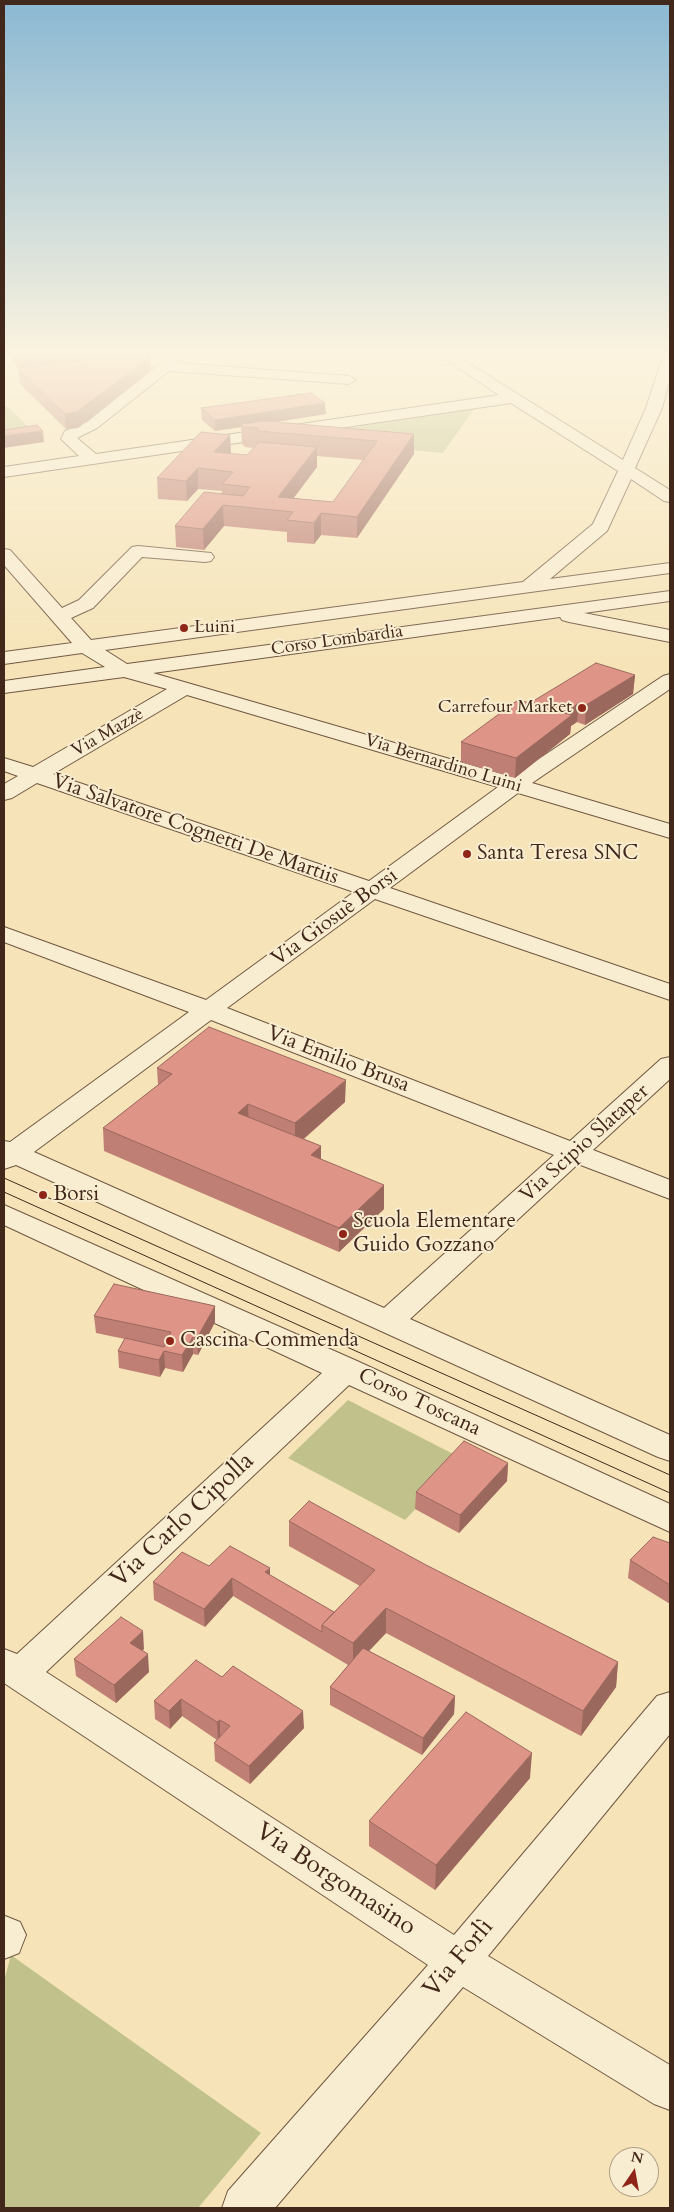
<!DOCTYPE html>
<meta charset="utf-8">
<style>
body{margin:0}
#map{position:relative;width:674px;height:2212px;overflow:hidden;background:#f6e4b8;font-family:Cardo,serif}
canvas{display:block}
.frame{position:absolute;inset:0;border:5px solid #42281b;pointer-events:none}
.north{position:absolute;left:609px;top:2147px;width:50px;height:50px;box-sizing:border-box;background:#f9edd1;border:1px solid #b09e88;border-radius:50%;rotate:12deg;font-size:14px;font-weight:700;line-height:20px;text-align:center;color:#42281b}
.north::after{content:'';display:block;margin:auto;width:18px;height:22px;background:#8f2418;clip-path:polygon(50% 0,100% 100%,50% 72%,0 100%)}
</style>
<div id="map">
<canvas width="674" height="2212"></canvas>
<div class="frame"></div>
<div class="north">N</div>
</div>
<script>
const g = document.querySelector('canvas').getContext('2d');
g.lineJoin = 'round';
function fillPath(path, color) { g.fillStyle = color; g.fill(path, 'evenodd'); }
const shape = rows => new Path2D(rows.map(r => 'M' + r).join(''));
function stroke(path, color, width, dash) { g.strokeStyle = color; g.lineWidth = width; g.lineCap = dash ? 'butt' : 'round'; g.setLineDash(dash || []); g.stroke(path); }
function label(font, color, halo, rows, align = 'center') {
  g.font = font + ' Cardo,serif'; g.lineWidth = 4; g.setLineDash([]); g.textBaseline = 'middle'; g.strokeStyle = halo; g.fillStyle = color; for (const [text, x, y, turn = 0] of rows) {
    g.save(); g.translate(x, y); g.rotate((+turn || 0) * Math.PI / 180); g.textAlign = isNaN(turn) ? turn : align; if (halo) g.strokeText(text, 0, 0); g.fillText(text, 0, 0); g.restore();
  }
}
const green = shape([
 [4,406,7,406,34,432,4,436],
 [474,409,443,453,331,443,331,431],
 [348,1400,463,1459,405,1520,288,1458],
 [11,1955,261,2133,198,2208,4,2208,4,1981]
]);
const minor = shape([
 [169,356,185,356,179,363,349,376,356,380,349,384,169,371,97,428,77,438,96,454,499,395,440,356,457,356,623,460,646,408,663,356,670,356,670,379,662,408,635,468,670,490,670,502,664,501,631,479,607,531,550,579,670,563,670,573,105,650,127,664,670,591,670,601,584,613,670,630,670,642,569,622,562,620,560,617,153,673,512,777,663,676,670,674,670,689,532,783,670,824,670,838,518,793,390,888,670,984,670,1000,375,899,227,1008,570,1141,661,1059,670,1057,670,1079,593,1150,670,1180,670,1199,578,1164,410,1319,670,1435,670,1461,658,1457,16,1165,4,1169,4,1141,10,1142,189,1012,4,942,4,927,206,1000,354,892,37,783,12,798,4,800,4,784,18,776,4,771,4,758,33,767,167,689,124,677,4,693,4,681,105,667,82,653,4,664,4,652,72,643,4,565,4,549,10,550,62,608,79,600,132,547,138,546,211,553,214,557,211,561,205,562,142,557,93,608,71,618,91,640,523,582,593,524,618,471,511,403,4,477,4,467,79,456,61,439,65,431,87,422,169,356],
 [187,695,498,787,369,881,53,774,187,695],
 [211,1020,554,1155,384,1308,34,1152,211,1020],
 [4,1205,357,1361,670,1504,670,1532,349,1385,46,1672,454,1935,657,1696,670,1692,670,1734,488,1956,670,2065,670,2110,654,2104,463,1987,275,2208,222,2208,228,2191,428,1965,4,1683,4,1649,17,1654,322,1373,4,1225,4,1205],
 [5,1916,20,1922,26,1935,19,1953,4,1959,5,1916]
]);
const tram = shape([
 [4,1178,670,1475],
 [4,1192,670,1493]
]);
const wall = shape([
 [12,356,150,356,151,371,78,428,66,429,20,384,18,369,19,369,12,360],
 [201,408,326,414,275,422,414,434,414,454,357,538,321,535,314,544,287,542,287,532,224,526,204,550,176,547,175,526,222,494,222,491,198,489,187,501,158,499,157,478,230,435,231,454,247,455,254,448,245,447,242,444,241,427,215,431,202,420],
 [317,456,363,460,333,502,293,498,317,467],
 [635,675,633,694,585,725,577,722,571,726,570,734,515,778,461,762,461,742,530,703],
 [157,1068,345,1102,304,1139,321,1146,321,1159,384,1209,339,1252,104,1151,103,1128,158,1085],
 [215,1306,215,1322,198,1355,193,1354,183,1372,165,1368,160,1377,119,1368,118,1351,125,1339,96,1333,94,1316],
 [508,1463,507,1481,459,1533,415,1509,416,1492],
 [289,1521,426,1565,618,1662,616,1687,581,1736,386,1633,369,1651,455,1696,454,1714,422,1755,330,1705,330,1687,348,1665,233,1596,205,1627,154,1600,153,1582,209,1566,270,1575,334,1612,360,1586,289,1546],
 [670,1543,670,1604,628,1578,630,1560],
 [144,1649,142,1651,149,1672,116,1703,76,1676,74,1659],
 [222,1677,304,1728,250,1784,215,1761,214,1743,217,1740,182,1716,170,1729,155,1719,154,1701],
 [530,1778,435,1890,369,1846,369,1821]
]);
const shadedWall = shape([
 [39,356,120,356,20,369,19,359],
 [150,356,151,371,78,428,66,429,65,414],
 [325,403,326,414,244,427,241,424,241,427,215,431,215,420],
 [43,431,44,442,4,448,4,436],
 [414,434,414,454,357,538,357,517],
 [230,435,231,454,214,452],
 [317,447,317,467,284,511,278,497],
 [198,468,198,489,187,501,186,481],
 [223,505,224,526,204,550,203,529],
 [321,513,321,535,314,544,314,523],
 [635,675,633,694,585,725,586,705],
 [579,703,577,722,571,726,570,734,515,778,516,758,564,713],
 [346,1080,345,1102,295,1146,295,1123],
 [248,1104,249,1127,238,1113],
 [321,1146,321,1169,311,1155],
 [384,1185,384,1209,339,1252,339,1228],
 [215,1306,215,1322,198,1355,197,1338],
 [193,1337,193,1354,183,1372,182,1355],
 [164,1351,165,1368,160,1377,159,1360],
 [508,1463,507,1481,459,1533,460,1515],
 [270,1568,270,1585,265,1572],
 [232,1578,233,1596,205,1627,204,1609],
 [386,1608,386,1633,353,1668,353,1643],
 [143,1631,144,1649,132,1660,130,1643],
 [148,1654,149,1672,116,1703,114,1685],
 [618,1662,616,1687,581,1736,583,1711],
 [455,1696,454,1714,422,1755,423,1738],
 [181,1699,182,1716,170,1729,169,1711],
 [303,1711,304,1728,250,1784,249,1766],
 [220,1720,220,1737,218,1740,217,1722],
 [532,1753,530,1778,435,1890,436,1865]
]);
const building = shape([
 [17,356,39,356,19,359,17,356],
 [118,356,150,356,77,412,65,414,18,369,118,356],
 [311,393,325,403,215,420,201,408,311,393],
 [264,421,414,434,357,517,321,513,314,523,287,520,293,512,223,505,203,529,175,526,204,492,243,496,250,487,222,484,233,472,198,468,186,481,157,478,201,432,230,435,214,452,247,455,259,442,317,447,278,497,333,502,377,441,257,431,259,428,244,427,241,424,264,421],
 [37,425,43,431,4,436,4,430,37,425],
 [596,663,635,675,586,705,579,703,564,713,572,715,516,758,461,742,518,700,530,703,596,663],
 [209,1027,346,1080,295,1123,248,1104,238,1113,321,1146,311,1155,384,1185,339,1228,103,1128,172,1074,157,1068,209,1027],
 [114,1284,215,1306,197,1338,193,1337,182,1355,164,1351,159,1360,118,1351,125,1338,164,1347,171,1332,94,1316,114,1284],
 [464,1441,508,1463,460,1515,416,1492,464,1441],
 [309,1501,426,1565,618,1662,583,1711,386,1608,353,1643,322,1625,375,1570,289,1521,309,1501],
 [653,1537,670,1543,670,1585,630,1560,653,1537],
 [230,1546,270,1568,265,1572,334,1612,322,1625,322,1632,232,1578,204,1609,153,1582,182,1552,209,1566,230,1546],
 [121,1617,143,1631,130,1643,148,1654,114,1685,74,1659,121,1617],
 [363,1648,455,1696,423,1738,330,1687,363,1648],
 [196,1660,222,1677,233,1666,303,1711,249,1766,214,1743,230,1726,220,1720,217,1722,181,1699,169,1711,154,1701,196,1660],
 [466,1712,532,1753,436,1865,369,1821,466,1712]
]);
const markers = [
 [184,628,5,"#8f2418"],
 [582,708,5,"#8f2418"],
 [467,854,5,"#8f2418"],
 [43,1195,5,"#8f2418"],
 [343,1234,5,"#8f2418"],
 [170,1341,5,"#8f2418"]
];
const farPoinames = [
 ["Luini",194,628],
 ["Carrefour Market",572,708,"right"]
];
const farStreetnames = [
 ["Corso Lombardia",337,641,-8],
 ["Via Mazzè",108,733,-30],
 ["Via Bernardino Luini",443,764,17]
];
const streetNames = [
 ["Via Salvatore Cognetti De Martiis",195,830,19],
 ["Via Giosuè Borsi",335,918,-36],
 ["Via Emilio Brusa",338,1060,21],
 ["Via Scipio Slataper",585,1144,-42],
 ["Corso Toscana",419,1403,25]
];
const poiNames = [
 ["Santa Teresa SNC",477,854],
 ["Borsi",53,1195],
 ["Scuola Elementare",353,1222],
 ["Guido Gozzano",353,1246],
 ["Cascina Commenda",180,1341]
];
const nearStreetnames = [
 ["Via Carlo Cipolla",183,1521,-43],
 ["Via Borgomasino",335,1880,33],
 ["Via Forlì",459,1959,-50]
];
fillPath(green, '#c1c28b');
stroke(minor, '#6f5742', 2);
fillPath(minor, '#f9edd1');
stroke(tram, '#42281b', 1);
fillPath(wall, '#bf7f74');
fillPath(shadedWall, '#9b685e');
fillPath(building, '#de9487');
stroke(building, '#9b685e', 1);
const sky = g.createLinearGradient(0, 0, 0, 666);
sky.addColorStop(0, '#8ab8d3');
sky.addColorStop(0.53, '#fbf3df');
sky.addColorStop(1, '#fbf3df00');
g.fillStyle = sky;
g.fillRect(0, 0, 674, 666);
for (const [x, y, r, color] of markers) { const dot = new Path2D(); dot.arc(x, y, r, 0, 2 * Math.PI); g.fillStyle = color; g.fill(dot); stroke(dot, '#f9edd1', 2); }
label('18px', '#42281b', '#f9edd1', farPoinames, 'left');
label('18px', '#42281b', '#f9edd1', farStreetnames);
label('21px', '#42281b', '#f9edd1', streetNames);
label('21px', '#42281b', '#f9edd1', poiNames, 'left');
label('25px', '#42281b', '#f9edd1', nearStreetnames);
</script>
